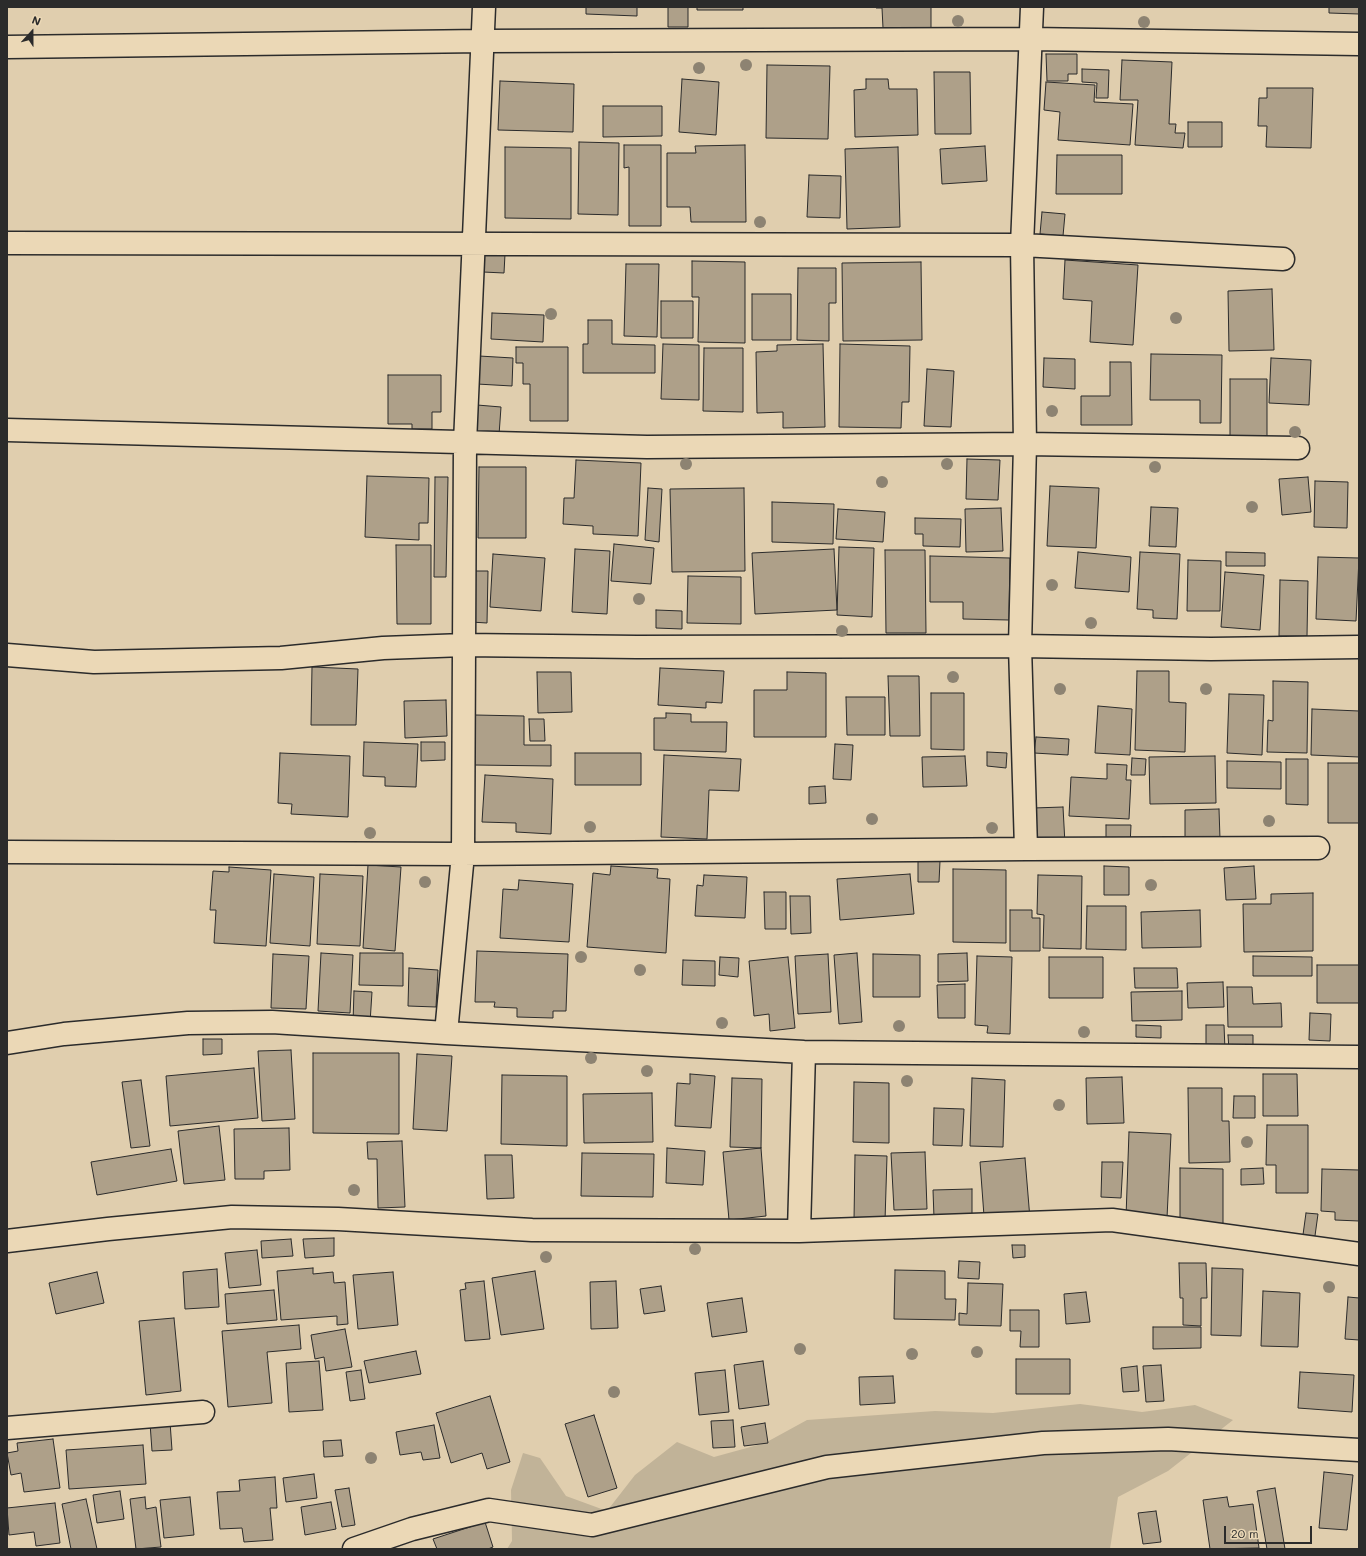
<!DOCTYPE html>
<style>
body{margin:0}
#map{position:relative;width:1366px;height:1556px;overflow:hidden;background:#e0ceae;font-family:Mali,sans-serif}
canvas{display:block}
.frame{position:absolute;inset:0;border:8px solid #2b2b2b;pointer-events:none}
.north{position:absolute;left:12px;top:12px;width:40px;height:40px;-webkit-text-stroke:3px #ebd8b6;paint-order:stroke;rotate:21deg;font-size:11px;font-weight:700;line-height:16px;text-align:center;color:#2b2b2b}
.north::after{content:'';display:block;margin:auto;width:14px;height:18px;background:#2b2b2b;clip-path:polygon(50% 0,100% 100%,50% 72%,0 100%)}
.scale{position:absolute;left:1224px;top:1526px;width:88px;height:18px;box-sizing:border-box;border:2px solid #2b2b2b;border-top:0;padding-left:5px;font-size:12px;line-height:14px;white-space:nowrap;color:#2b2b2b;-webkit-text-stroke:3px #ebd8b6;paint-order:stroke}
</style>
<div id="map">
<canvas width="1366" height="1556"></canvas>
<div class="frame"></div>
<div class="north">N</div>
<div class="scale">20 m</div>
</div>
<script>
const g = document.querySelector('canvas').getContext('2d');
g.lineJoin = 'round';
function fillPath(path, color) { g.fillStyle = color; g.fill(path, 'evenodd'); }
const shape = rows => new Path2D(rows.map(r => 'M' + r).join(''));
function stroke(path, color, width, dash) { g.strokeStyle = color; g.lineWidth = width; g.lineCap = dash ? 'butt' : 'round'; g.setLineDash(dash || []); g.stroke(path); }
const green = shape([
 [1080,1404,1142,1412,1195,1405,1233,1420,1168,1471,1118,1497,1110,1549,507,1549,512,1541,511,1490,523,1453,540,1458,566,1496,607,1511,635,1475,677,1442,714,1457,765,1443,807,1420,935,1411,993,1413]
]);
const building = shape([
 [586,7,637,7,637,16,586,14,586,7],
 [668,7,688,7,688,27,668,27,668,7],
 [697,7,743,7,743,10,697,10,697,7],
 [876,7,931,7,931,28,883,28,882,8,876,8,876,7],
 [1329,7,1359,7,1359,14,1329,13,1329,7],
 [1046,54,1077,54,1077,74,1068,74,1068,81,1047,81,1046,54],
 [1122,60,1172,62,1169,124,1176,124,1175,133,1185,133,1183,148,1135,145,1138,100,1120,100,1122,60],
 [767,65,830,66,828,139,766,138,767,65],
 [1082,69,1109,70,1108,98,1096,98,1097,83,1082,82,1082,69],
 [934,72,970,72,971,134,935,134,934,72],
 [682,79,719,82,716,135,679,132,682,79],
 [866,79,888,79,889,89,917,89,918,135,855,137,854,90,866,89,866,79],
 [500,81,574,84,573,132,498,130,500,81],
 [1046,82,1095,85,1094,102,1133,104,1130,145,1058,140,1060,112,1044,110,1046,82],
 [1267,88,1313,88,1311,148,1266,147,1267,126,1258,126,1259,98,1267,98,1267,88],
 [603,106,662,106,662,136,603,137,603,106],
 [1188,122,1222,122,1222,147,1188,147,1188,122],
 [579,142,619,143,618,215,578,214,579,142],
 [624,145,661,145,661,226,629,226,629,167,624,168,624,145],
 [745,145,746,222,691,222,690,207,667,207,667,153,696,153,695,146,745,145],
 [985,146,987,181,942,184,940,149,985,146],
 [505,147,571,148,571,219,505,218,505,147],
 [898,147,900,227,847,229,845,149,898,147],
 [1057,155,1122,155,1122,194,1056,194,1057,155],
 [809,175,841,176,840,218,807,217,809,175],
 [1042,212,1065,214,1063,236,1040,234,1042,212],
 [485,252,505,254,504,273,483,272,485,252],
 [1065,260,1138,265,1133,345,1090,342,1092,301,1063,299,1065,260],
 [692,261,745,262,745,343,698,342,699,297,692,297,692,261],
 [921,262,922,340,843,341,842,263,921,262],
 [626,264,659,264,657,337,624,336,626,264],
 [798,268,836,268,836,303,829,303,829,341,797,340,798,268],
 [1272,289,1274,350,1229,351,1228,291,1272,289],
 [752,294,791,294,791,340,752,340,752,294],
 [661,301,693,301,693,338,661,338,661,301],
 [492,313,544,315,543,342,491,339,492,313],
 [588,320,612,320,612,344,655,345,655,373,583,373,583,344,588,344,588,320],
 [663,344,699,345,699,400,661,399,663,344],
 [823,344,825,427,783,428,783,412,757,413,756,352,777,351,777,345,823,344],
 [840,344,910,346,909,402,902,402,901,428,839,427,840,344],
 [516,347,568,347,568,421,530,421,530,384,523,384,523,363,516,363,516,347],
 [704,348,743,348,743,412,703,411,704,348],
 [1151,354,1222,355,1221,423,1200,423,1200,400,1150,400,1151,354],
 [479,356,513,358,512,386,477,384,479,356],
 [1044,358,1075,359,1075,389,1043,387,1044,358],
 [1271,358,1311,360,1309,405,1269,403,1271,358],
 [1110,362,1131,362,1132,425,1081,425,1081,396,1110,396,1110,362],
 [927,369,954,371,951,427,924,426,927,369],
 [388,375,441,375,441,412,432,412,432,429,412,429,412,424,388,424,388,375],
 [1230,379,1267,379,1267,438,1230,437,1230,379],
 [477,405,501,407,499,435,475,432,477,405],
 [967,459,1000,460,998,500,966,499,967,459],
 [576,460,641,463,638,536,593,534,593,526,563,524,564,498,574,498,576,460],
 [479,467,526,467,526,538,478,538,479,467],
 [367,476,429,478,428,523,419,523,419,540,365,537,367,476],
 [435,477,448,477,446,577,434,577,435,477],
 [1308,477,1311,512,1282,515,1279,479,1308,477],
 [1315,481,1348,482,1347,528,1314,527,1315,481],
 [1050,486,1099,488,1096,548,1047,546,1050,486],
 [648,488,662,489,659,542,645,540,648,488],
 [744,488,745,571,672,572,670,489,744,488],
 [772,502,834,504,833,544,772,542,772,502],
 [1151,507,1178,508,1176,547,1149,546,1151,507],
 [1001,508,1003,551,966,552,965,509,1001,508],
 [838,509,885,512,883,542,836,539,838,509],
 [915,518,961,519,960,547,923,546,923,534,915,534,915,518],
 [614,544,654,548,651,584,611,581,614,544],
 [396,545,431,545,431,624,397,624,396,545],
 [839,547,874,548,872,617,837,615,839,547],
 [575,549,610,551,607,614,572,612,575,549],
 [834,549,837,610,755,614,752,553,834,549],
 [885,550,925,550,926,633,886,633,885,550],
 [1078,552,1131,557,1129,592,1075,588,1078,552],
 [1140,552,1180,554,1177,619,1153,618,1153,610,1137,609,1140,552],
 [1226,552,1265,553,1265,566,1226,566,1226,552],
 [493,554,545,558,541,611,490,607,493,554],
 [930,556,1010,558,1009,620,963,619,963,602,930,602,930,556],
 [1318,557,1359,558,1356,621,1316,619,1318,557],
 [1188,560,1221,561,1220,611,1187,611,1188,560],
 [472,571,488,571,487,623,471,622,472,571],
 [1225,572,1264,575,1260,630,1221,627,1225,572],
 [688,576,741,577,741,624,687,623,688,576],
 [1280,580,1308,581,1307,636,1279,636,1280,580],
 [656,610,682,611,682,629,656,628,656,610],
 [312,667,358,669,356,725,311,725,312,667],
 [660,668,724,671,722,703,706,702,706,708,658,705,660,668],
 [1137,671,1169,671,1169,702,1186,703,1185,752,1135,750,1137,671],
 [537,672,571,672,572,712,538,713,537,672],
 [787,672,826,673,826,737,754,737,754,690,787,690,787,672],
 [888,676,919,676,920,736,890,736,888,676],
 [1273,681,1308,682,1307,753,1267,752,1268,720,1273,721,1273,681],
 [931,693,964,693,964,750,931,749,931,693],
 [1229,694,1264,695,1262,755,1227,753,1229,694],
 [846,697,885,697,885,735,847,735,846,697],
 [446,700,447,736,405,738,404,701,446,700],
 [1098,706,1132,709,1130,755,1095,753,1098,706],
 [1312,709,1359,711,1359,757,1311,755,1312,709],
 [666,713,691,714,691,722,727,722,726,752,654,750,654,718,666,718,666,713],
 [475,715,524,716,524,745,551,745,551,766,474,765,475,715],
 [529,719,544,719,545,741,530,741,529,719],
 [1036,737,1069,739,1068,755,1034,753,1036,737],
 [364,742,418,744,416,787,385,786,385,777,363,776,364,742],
 [421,742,445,742,445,760,421,761,421,742],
 [835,744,853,745,851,780,833,779,835,744],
 [987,752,1007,753,1006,768,987,766,987,752],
 [280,753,350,756,348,817,291,814,292,804,278,803,280,753],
 [575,753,641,753,641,785,575,785,575,753],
 [664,755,741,759,739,791,709,790,707,839,661,837,664,755],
 [965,756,967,786,923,787,922,757,965,756],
 [1215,756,1216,803,1150,804,1149,757,1215,756],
 [1132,758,1146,759,1145,775,1131,775,1132,758],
 [1286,759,1308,759,1308,805,1286,804,1286,759],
 [1227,761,1281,762,1281,789,1227,788,1227,761],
 [1328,763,1359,763,1359,823,1328,823,1328,763],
 [1107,764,1127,765,1126,780,1131,780,1129,819,1069,816,1071,777,1107,779,1107,764],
 [485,775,553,779,551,834,516,832,516,823,482,822,485,775],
 [825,786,826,803,809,804,809,787,825,786],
 [1063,807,1065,844,1034,845,1033,808,1063,807],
 [1219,809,1220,839,1185,840,1185,810,1219,809],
 [1106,825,1131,825,1130,846,1106,845,1106,825],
 [918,861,940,861,939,882,918,882,918,861],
 [368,865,401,867,395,951,363,948,368,865],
 [611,866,658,869,657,878,670,879,666,953,587,947,593,873,610,875,611,866],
 [1104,866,1129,867,1129,895,1104,895,1104,866],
 [1254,866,1256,899,1226,900,1224,868,1254,866],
 [229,867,271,870,266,946,214,943,216,910,210,910,213,871,229,872,229,867],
 [953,869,1006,870,1006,943,953,942,953,869],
 [274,874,314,877,310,946,270,943,274,874],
 [320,874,363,876,360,946,317,944,320,874],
 [910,874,914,914,840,920,837,879,910,874],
 [704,875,747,877,745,918,695,916,697,885,703,886,704,875],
 [1038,875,1082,876,1081,949,1043,948,1044,915,1037,914,1038,875],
 [519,880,573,884,569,942,500,938,503,889,518,890,519,880],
 [764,892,786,892,786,929,765,929,764,892],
 [1313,893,1313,951,1244,952,1243,904,1271,904,1271,894,1313,893],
 [790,896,810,896,811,933,791,934,790,896],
 [1087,906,1126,906,1126,950,1086,949,1087,906],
 [1010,910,1032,910,1032,918,1040,918,1040,951,1010,951,1010,910],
 [1200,910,1201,947,1142,948,1141,912,1200,910],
 [477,951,568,954,566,1011,553,1011,553,1018,517,1017,517,1008,494,1007,495,1002,475,1002,477,951],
 [321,953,353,955,350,1013,318,1011,321,953],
 [360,953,403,953,403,986,359,985,360,953],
 [857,953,862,1022,839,1024,834,955,857,953],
 [967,953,968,981,938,982,938,954,967,953],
 [273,954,309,956,306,1009,271,1008,273,954],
 [828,954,831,1012,798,1014,795,956,828,954],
 [873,954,920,955,920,997,873,997,873,954],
 [977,956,1012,957,1010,1034,987,1033,988,1026,975,1025,977,956],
 [1253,956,1312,957,1312,976,1253,976,1253,956],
 [720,957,739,958,738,977,719,975,720,957],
 [788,957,795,1028,770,1031,769,1014,754,1016,749,961,788,957],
 [1049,957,1103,957,1103,998,1049,998,1049,957],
 [683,960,715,961,715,986,682,985,683,960],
 [1317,965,1359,965,1359,1003,1317,1003,1317,965],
 [409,968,438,970,436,1007,408,1006,409,968],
 [1134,968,1177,968,1178,988,1135,988,1134,968],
 [1223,982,1224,1007,1188,1008,1187,983,1223,982],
 [965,984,965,1018,938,1018,937,985,965,984],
 [1227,987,1252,987,1253,1004,1281,1003,1282,1027,1228,1027,1227,987],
 [354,991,372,992,370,1023,353,1023,354,991],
 [1182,991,1182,1020,1132,1021,1131,992,1182,991],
 [1310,1013,1331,1014,1330,1041,1309,1040,1310,1013],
 [1136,1025,1161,1026,1161,1038,1136,1037,1136,1025],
 [1206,1025,1224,1025,1225,1050,1206,1051,1206,1025],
 [1228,1035,1253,1035,1253,1051,1229,1050,1228,1035],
 [203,1039,222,1039,222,1054,203,1055,203,1039],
 [291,1050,295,1119,262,1121,258,1051,291,1050],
 [313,1053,399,1053,399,1134,313,1133,313,1053],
 [417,1054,452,1056,447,1131,413,1129,417,1054],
 [254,1068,258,1118,170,1126,166,1076,254,1068],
 [690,1074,715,1076,711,1128,675,1126,677,1083,690,1084,690,1074],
 [1263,1074,1297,1074,1298,1116,1263,1116,1263,1074],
 [502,1075,567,1076,567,1146,501,1144,502,1075],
 [1122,1077,1124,1123,1087,1124,1086,1078,1122,1077],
 [732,1078,762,1079,761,1148,730,1147,732,1078],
 [972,1078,1005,1080,1003,1147,970,1146,972,1078],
 [141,1080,150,1146,131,1148,122,1082,141,1080],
 [854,1082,889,1083,889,1143,853,1142,854,1082],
 [1188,1088,1222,1088,1222,1121,1229,1121,1230,1162,1189,1163,1188,1088],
 [652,1093,653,1142,584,1143,583,1094,652,1093],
 [1234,1096,1255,1096,1255,1118,1233,1118,1234,1096],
 [934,1108,964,1109,962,1146,933,1145,934,1108],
 [1267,1125,1308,1125,1308,1193,1276,1193,1276,1165,1266,1165,1267,1125],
 [219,1126,225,1180,184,1184,178,1131,219,1126],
 [289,1128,290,1170,264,1171,264,1179,235,1179,234,1129,289,1128],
 [1129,1132,1171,1134,1167,1218,1126,1217,1129,1132],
 [402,1141,405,1207,378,1208,377,1159,368,1159,367,1142,402,1141],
 [667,1148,705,1151,703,1185,666,1183,667,1148],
 [761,1148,766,1216,729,1220,723,1152,761,1148],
 [171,1149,177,1181,97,1195,91,1162,171,1149],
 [925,1152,927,1209,894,1210,891,1153,925,1152],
 [582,1153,654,1154,653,1197,581,1196,582,1153],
 [485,1155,512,1155,514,1198,487,1199,485,1155],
 [855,1155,887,1156,885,1221,854,1220,855,1155],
 [1025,1158,1030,1219,984,1216,980,1162,1025,1158],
 [1102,1162,1123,1162,1121,1198,1101,1197,1102,1162],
 [1180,1168,1223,1169,1223,1225,1180,1225,1180,1168],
 [1263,1168,1264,1184,1241,1185,1241,1169,1263,1168],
 [1322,1169,1359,1170,1359,1221,1335,1220,1335,1212,1321,1211,1322,1169],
 [972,1189,972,1217,934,1218,933,1190,972,1189],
 [1306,1213,1318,1214,1314,1243,1302,1242,1306,1213],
 [334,1238,334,1256,305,1258,303,1239,334,1238],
 [291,1239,293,1256,262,1258,261,1241,291,1239],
 [1012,1245,1025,1245,1025,1257,1013,1258,1012,1245],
 [257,1250,261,1285,229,1288,225,1253,257,1250],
 [959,1261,980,1262,979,1279,958,1278,959,1261],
 [1179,1263,1206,1263,1207,1298,1201,1298,1201,1326,1183,1325,1183,1298,1180,1298,1179,1263],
 [313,1268,313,1274,333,1272,334,1283,345,1282,348,1324,337,1325,337,1316,281,1320,277,1271,313,1268],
 [1212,1268,1243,1269,1241,1336,1211,1335,1212,1268],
 [217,1269,219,1307,185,1309,183,1272,217,1269],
 [895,1270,945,1271,945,1299,956,1299,955,1320,894,1319,895,1270],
 [535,1271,544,1329,501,1335,492,1278,535,1271],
 [97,1272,104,1303,56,1314,49,1283,97,1272],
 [393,1272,398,1325,358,1329,353,1275,393,1272],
 [484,1281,490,1339,465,1341,460,1290,466,1289,465,1283,484,1281],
 [616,1281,618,1328,591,1329,590,1282,616,1281],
 [968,1283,1003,1284,1001,1326,959,1325,959,1313,967,1314,968,1283],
 [661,1286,665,1311,644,1314,640,1289,661,1286],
 [274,1290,277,1320,227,1324,225,1294,274,1290],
 [1263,1291,1300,1293,1298,1347,1261,1346,1263,1291],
 [1086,1292,1090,1322,1066,1324,1064,1294,1086,1292],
 [1348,1297,1359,1298,1359,1340,1345,1339,1348,1297],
 [742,1298,747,1332,712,1337,707,1303,742,1298],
 [1010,1310,1039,1310,1039,1347,1020,1347,1021,1331,1010,1331,1010,1310],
 [174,1318,181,1391,146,1395,139,1321,174,1318],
 [299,1325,301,1349,267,1352,272,1403,228,1407,222,1331,299,1325],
 [1153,1327,1201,1327,1201,1348,1153,1349,1153,1327],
 [345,1329,352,1367,326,1371,324,1357,315,1359,311,1335,345,1329],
 [416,1351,421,1374,369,1383,364,1361,416,1351],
 [1016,1359,1070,1359,1070,1394,1016,1394,1016,1359],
 [319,1361,323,1410,289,1412,286,1363,319,1361],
 [763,1361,769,1405,739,1409,734,1365,763,1361],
 [1161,1365,1164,1401,1146,1402,1143,1366,1161,1365],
 [1137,1366,1139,1391,1123,1392,1121,1368,1137,1366],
 [361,1370,365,1399,350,1401,346,1372,361,1370],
 [725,1370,729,1412,699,1415,695,1373,725,1370],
 [1300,1372,1354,1375,1352,1412,1298,1408,1300,1372],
 [893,1376,895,1403,860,1405,859,1377,893,1376],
 [490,1396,510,1462,487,1469,482,1453,451,1463,436,1413,490,1396],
 [594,1415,617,1488,588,1497,565,1424,594,1415],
 [733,1420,735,1447,713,1448,711,1421,733,1420],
 [170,1422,172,1450,152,1451,150,1423,170,1422],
 [765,1423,768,1443,744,1446,741,1427,765,1423],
 [434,1425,440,1458,423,1460,421,1452,400,1455,396,1432,434,1425],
 [53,1439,60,1488,24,1492,21,1473,11,1475,7,1453,18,1451,17,1443,53,1439],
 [341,1440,343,1456,324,1457,323,1441,341,1440],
 [143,1445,146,1484,69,1489,66,1450,143,1445],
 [1324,1472,1353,1475,1347,1530,1319,1528,1324,1472],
 [314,1474,317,1498,286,1502,283,1478,314,1474],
 [275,1477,277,1508,270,1508,273,1540,244,1542,242,1528,220,1529,217,1492,240,1491,239,1480,275,1477],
 [349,1488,355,1525,342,1527,335,1490,349,1488],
 [1275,1488,1285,1549,1267,1549,1257,1491,1275,1488],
 [120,1491,124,1519,97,1523,93,1495,120,1491],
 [145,1497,146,1509,156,1507,161,1547,136,1549,130,1499,145,1497],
 [190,1497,194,1535,164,1538,160,1500,190,1497],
 [1227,1497,1229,1507,1253,1504,1259,1548,1210,1549,1203,1500,1227,1497],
 [86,1499,97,1549,71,1549,62,1504,86,1499],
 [331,1502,336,1529,305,1535,301,1507,331,1502],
 [55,1503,60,1543,36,1546,34,1532,9,1535,7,1508,55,1503],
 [1156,1511,1161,1542,1143,1544,1138,1513,1156,1511],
 [485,1522,493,1547,488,1549,437,1549,433,1539,485,1522]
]);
const street = shape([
 [7,47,483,41,1031,39,1359,44],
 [7,243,1022,245,1283,259],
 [7,430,647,447,1025,444,1298,448],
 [7,655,94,662,281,658,383,648,464,645,637,647,1020,646,1211,649,1359,647],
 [1026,849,1020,646,1025,444,1022,245,1032,7],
 [7,852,463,854,1026,849,1318,848],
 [446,1033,463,854,465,443,484,7],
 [7,1043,64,1034,188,1023,272,1022,446,1033,804,1052,1359,1057],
 [799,1231,804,1052],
 [7,1241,108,1229,232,1217,338,1219,532,1230,799,1231,1112,1220,1359,1254],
 [7,1428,203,1412],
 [354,1549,412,1529,489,1510,592,1525,827,1467,1043,1443,1168,1439,1359,1450]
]);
const trees = [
 [958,21],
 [1144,22],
 [746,65],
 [699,68],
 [760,222],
 [551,314],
 [1176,318],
 [1052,411],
 [1295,432],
 [686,464],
 [947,464],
 [1155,467],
 [882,482],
 [1252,507],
 [1052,585],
 [639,599],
 [1091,623],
 [842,631],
 [953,677],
 [1060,689],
 [1206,689],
 [872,819],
 [1269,821],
 [590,827],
 [992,828],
 [370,833],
 [425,882],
 [1151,885],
 [581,957],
 [640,970],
 [722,1023],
 [899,1026],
 [1084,1032],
 [591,1058],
 [647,1071],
 [907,1081],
 [1059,1105],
 [1247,1142],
 [354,1190],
 [695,1249],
 [546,1257],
 [1329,1287],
 [800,1349],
 [977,1352],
 [912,1354],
 [614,1392],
 [371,1458]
];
fillPath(green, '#c1b398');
fillPath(building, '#aea089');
stroke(building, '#2b2b2b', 1);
stroke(street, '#2b2b2b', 25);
stroke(street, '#ebd8b6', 22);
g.fillStyle = '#8d8372';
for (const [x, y] of trees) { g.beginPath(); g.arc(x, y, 6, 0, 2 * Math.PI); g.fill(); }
</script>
